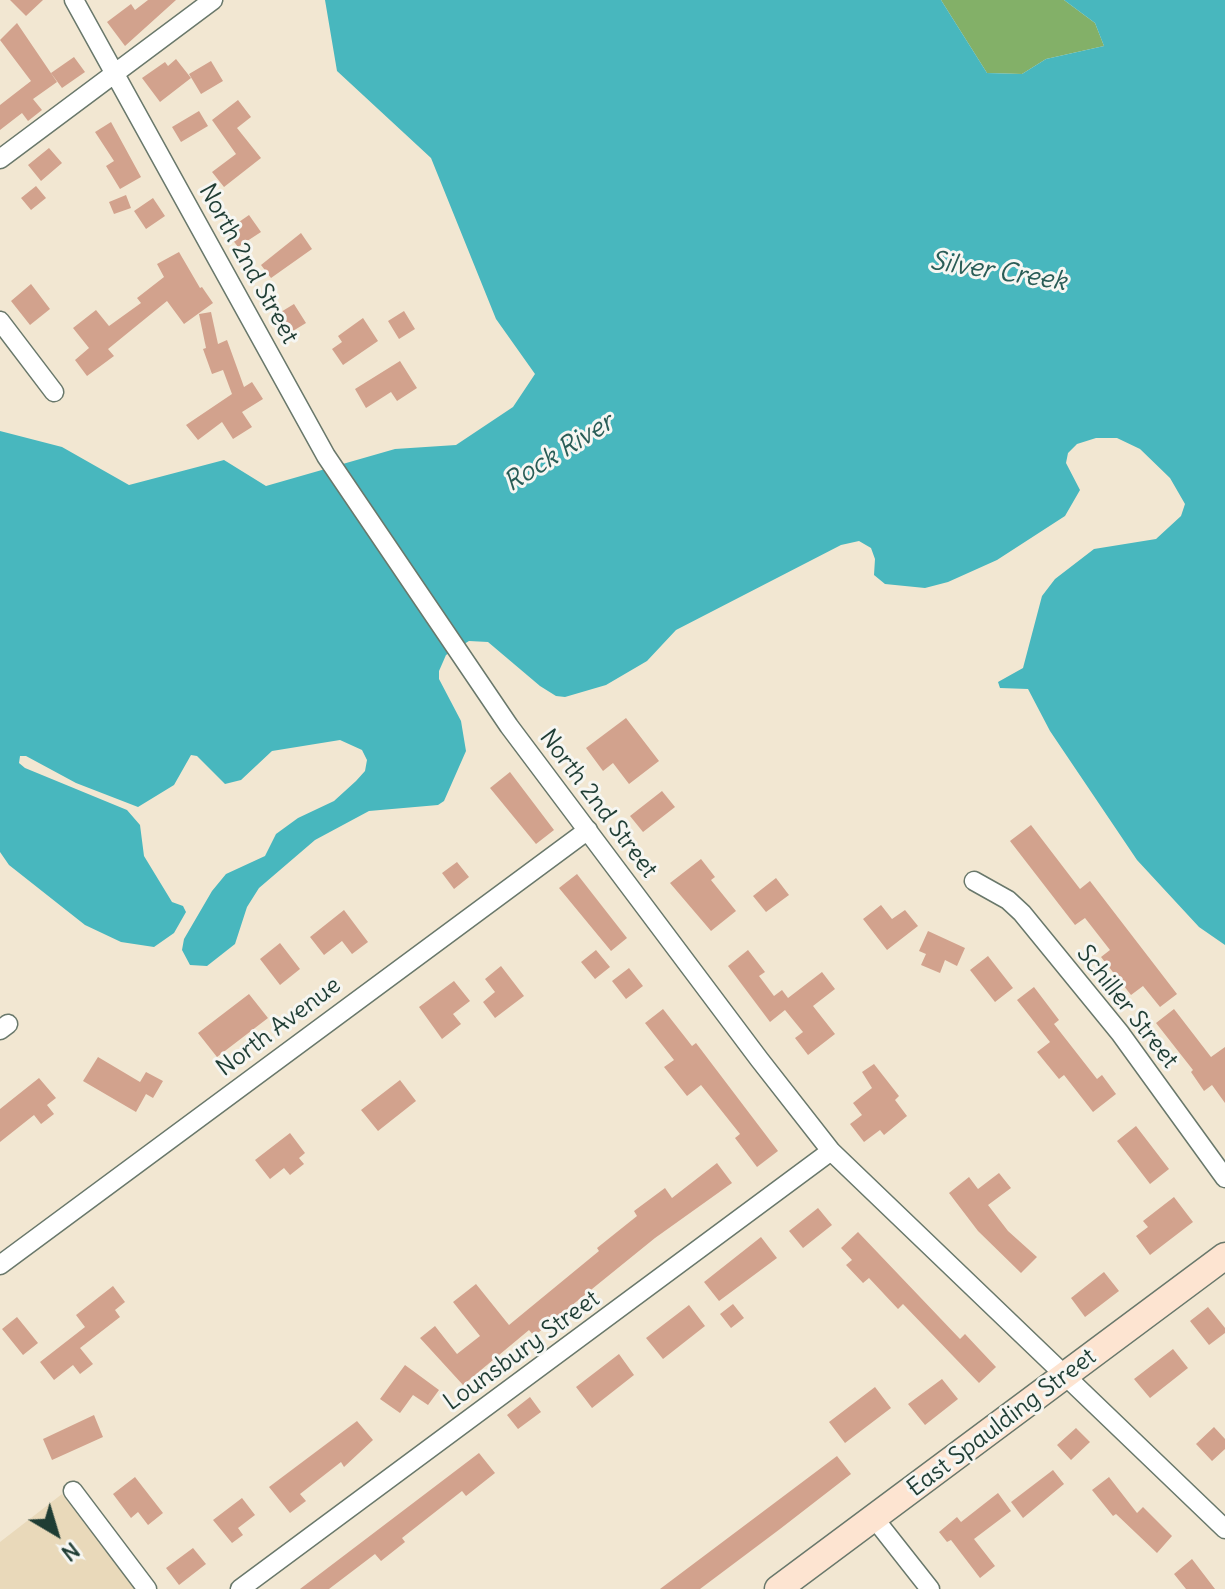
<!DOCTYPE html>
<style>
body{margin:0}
#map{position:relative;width:1225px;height:1589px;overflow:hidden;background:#f2e7d2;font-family:Delius,sans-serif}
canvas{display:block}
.north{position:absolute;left:16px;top:1493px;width:80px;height:80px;-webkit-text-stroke:6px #f6f6f2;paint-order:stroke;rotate:142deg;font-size:22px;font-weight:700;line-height:32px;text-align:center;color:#1f3d34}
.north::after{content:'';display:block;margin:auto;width:28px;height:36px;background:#1f3d34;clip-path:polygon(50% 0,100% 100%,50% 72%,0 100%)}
</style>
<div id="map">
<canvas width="1225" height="1589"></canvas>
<div class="north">N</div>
</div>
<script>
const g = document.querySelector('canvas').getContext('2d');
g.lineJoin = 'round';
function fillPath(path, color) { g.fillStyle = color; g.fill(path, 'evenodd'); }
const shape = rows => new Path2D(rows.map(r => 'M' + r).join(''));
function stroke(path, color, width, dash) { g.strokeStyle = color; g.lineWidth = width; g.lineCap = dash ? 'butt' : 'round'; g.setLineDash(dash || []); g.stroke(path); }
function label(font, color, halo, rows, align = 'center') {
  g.font = font + ' Delius,sans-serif'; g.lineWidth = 6; g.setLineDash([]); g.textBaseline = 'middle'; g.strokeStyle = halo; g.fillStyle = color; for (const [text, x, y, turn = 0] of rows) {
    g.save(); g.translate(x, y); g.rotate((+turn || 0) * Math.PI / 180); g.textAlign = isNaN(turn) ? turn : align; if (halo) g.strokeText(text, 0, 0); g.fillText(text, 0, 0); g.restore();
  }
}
const built = shape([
 [62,1494,135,1589,0,1589,0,1542]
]);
const forest = shape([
 [941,0,1064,0,1095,23,1104,46,1046,59,1022,74,987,73]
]);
const water = shape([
 [325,0,941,0,987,73,1022,74,1046,59,1104,46,1095,23,1064,0,1225,0,1225,945,1199,927,1137,860,1050,731,1028,689,1000,688,998,682,1023,668,1042,596,1055,579,1094,549,1156,539,1181,516,1185,504,1170,478,1140,449,1117,438,1096,438,1077,444,1068,453,1066,463,1080,490,1065,516,997,560,948,582,925,588,885,584,874,575,875,559,871,548,859,541,841,545,676,630,647,661,606,685,565,697,556,696,540,686,488,642,469,641,446,655,439,671,439,679,461,721,466,751,444,801,438,805,369,811,315,840,259,888,247,907,235,944,207,966,190,965,182,950,184,939,212,891,226,874,265,856,276,834,298,818,334,801,356,781,365,771,367,760,362,750,340,740,272,751,241,780,225,784,197,756,191,755,174,785,138,807,76,783,26,756,20,756,19,763,25,768,127,810,140,825,144,856,172,902,183,906,186,912,174,933,154,947,121,942,85,925,9,865,0,852,0,431,62,447,129,485,224,460,266,486,395,449,456,445,513,407,535,374,496,319,431,158,337,71]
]);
const building = shape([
 [10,0,43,0,26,16],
 [148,0,176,0,125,46,107,22,131,4,135,10],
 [17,23,57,82,33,99,42,110,28,121,22,113,0,130,0,105,31,81,0,40],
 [74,57,85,72,62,88,51,73],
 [176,59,191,78,160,102,142,78,165,62,168,66],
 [211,61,223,81,201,94,189,74],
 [238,100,251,117,237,128,261,158,224,187,212,172,236,154,212,120],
 [199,111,208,126,181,142,172,127],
 [111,122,141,177,120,189,106,166,114,161,95,132],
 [49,148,62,163,41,181,28,165],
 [36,186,46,198,31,210,21,198],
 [126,195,131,208,114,214,109,202],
 [153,198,165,216,146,229,134,211],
 [249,215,261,232,238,247,226,231],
 [301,233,312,249,271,278,261,265],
 [179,252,200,288,202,287,213,303,184,324,167,301,108,349,114,356,87,376,75,360,89,348,73,328,96,310,109,326,141,303,137,298,164,277,157,264],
 [31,284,50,309,30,325,11,301],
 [294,304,306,323,283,337,271,318],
 [404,311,415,329,399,339,388,321],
 [211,312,218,344,227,340,244,387,252,382,263,399,242,412,252,427,233,439,222,422,198,440,186,425,232,394,223,370,212,374,203,349,206,348,199,314],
 [363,318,378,341,343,365,332,349,342,342,338,336],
 [400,361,417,388,397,401,391,392,366,408,355,389],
 [626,718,659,761,629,784,613,763,603,771,586,748],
 [510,772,554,830,536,844,490,788],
 [662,791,675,807,643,832,630,816],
 [1031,825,1080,889,1090,881,1177,994,1160,1007,1143,986,1131,995,1101,957,1110,950,1085,918,1075,925,1010,841],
 [701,859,715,877,711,880,736,911,711,931,670,883],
 [457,862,469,877,454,889,442,873],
 [577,874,627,938,611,951,559,888],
 [776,878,789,895,766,912,753,896],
 [881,905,892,919,905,910,918,926,887,950,863,919],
 [344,910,368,942,352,954,342,941,324,955,310,937],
 [928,931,965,948,957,966,945,960,940,973,921,965,926,954,919,951],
 [280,943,300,969,280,985,260,959],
 [596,950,610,967,595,979,581,962],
 [748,950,765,972,759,976,774,996,782,990,788,998,822,972,835,989,813,1006,835,1034,808,1055,795,1038,803,1032,785,1010,770,1022,728,966],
 [988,956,1013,988,995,1002,970,970],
 [501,966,524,996,495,1018,483,1002,495,992,485,979],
 [629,968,643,986,626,999,612,981],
 [454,981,470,1001,453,1014,461,1024,442,1039,419,1007],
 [1034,987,1059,1020,1054,1024,1097,1079,1102,1075,1116,1094,1093,1112,1064,1075,1059,1079,1037,1052,1050,1042,1017,1000],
 [249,994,268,1018,217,1057,198,1033],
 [663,1009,692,1046,696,1043,778,1151,757,1167,735,1138,740,1134,701,1085,687,1096,664,1067,674,1060,645,1023],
 [1174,1009,1211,1057,1225,1047,1225,1103,1212,1085,1204,1091,1191,1072,1193,1070,1156,1023],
 [98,1057,140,1082,146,1072,163,1081,153,1098,146,1094,136,1112,83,1081],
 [874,1064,899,1096,895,1100,907,1116,884,1135,880,1130,864,1142,850,1124,862,1115,853,1103,872,1088,862,1072],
 [39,1078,56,1098,47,1105,54,1114,41,1124,34,1115,0,1142,0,1109],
 [400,1080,416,1101,378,1131,361,1110],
 [1136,1126,1169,1169,1150,1184,1117,1141],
 [290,1133,305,1153,299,1158,304,1164,290,1175,284,1168,270,1179,255,1160],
 [717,1163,732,1183,655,1238,534,1336,529,1330,463,1385,420,1338,435,1326,457,1354,480,1336,453,1302,476,1284,509,1325,599,1251,597,1248,637,1216,634,1211,665,1188,672,1198],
 [999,1173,1011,1188,988,1205,1008,1231,1037,1257,1021,1273,978,1231,949,1193,969,1177,978,1189],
 [1174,1197,1193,1222,1150,1255,1136,1236,1148,1227,1143,1221],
 [818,1208,832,1225,803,1248,789,1231],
 [858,1232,960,1339,965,1334,996,1367,979,1383,903,1304,898,1309,869,1278,863,1283,846,1265,852,1260,841,1248],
 [761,1237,777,1258,719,1301,704,1282],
 [1104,1272,1119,1291,1085,1317,1071,1298],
 [113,1286,125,1302,115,1310,120,1317,80,1348,93,1364,80,1374,73,1365,54,1380,40,1362,85,1327,76,1315],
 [733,1304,744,1318,731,1328,720,1314],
 [689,1305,705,1326,663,1359,646,1338],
 [1208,1307,1225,1328,1225,1333,1209,1345,1190,1321],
 [17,1317,38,1343,23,1355,2,1329],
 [1173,1349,1188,1368,1150,1398,1134,1379],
 [619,1354,634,1375,592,1408,576,1387],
 [405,1365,439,1390,428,1405,413,1395,400,1413,380,1399],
 [942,1379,958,1399,925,1425,908,1404],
 [875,1387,891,1408,845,1443,829,1422],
 [530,1397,541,1412,518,1429,507,1415],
 [94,1415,103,1437,52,1460,43,1439],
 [357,1421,373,1440,344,1467,341,1462,300,1494,306,1501,290,1513,269,1487],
 [1214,1427,1225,1439,1225,1449,1212,1461,1196,1444],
 [1076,1428,1090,1442,1071,1460,1057,1445],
 [479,1453,495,1473,466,1496,462,1491,402,1538,405,1542,381,1561,375,1554,329,1589,300,1589],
 [837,1456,851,1474,780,1529,700,1589,660,1589],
 [1053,1470,1064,1484,1023,1518,1011,1502],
 [135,1477,163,1513,148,1525,138,1512,131,1518,113,1494],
 [1109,1477,1137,1513,1143,1507,1172,1536,1157,1553,1116,1514,1113,1516,1092,1490],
 [998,1493,1011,1511,974,1539,995,1566,980,1578,951,1540,947,1542,939,1532,957,1517,961,1522],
 [242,1498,255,1515,238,1528,243,1535,232,1543,213,1520],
 [193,1548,206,1564,179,1585,166,1568],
 [1192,1559,1215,1589,1186,1589,1174,1574]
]);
const street = shape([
 [74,0,326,456,509,726,759,1059,831,1151,1225,1529],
 [0,159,213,0],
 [0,321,54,392],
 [974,881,1008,900,1022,913,1120,1033,1225,1178],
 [0,1030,8,1024],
 [0,1265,588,830],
 [73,1491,147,1589],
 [874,1518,930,1589],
 [240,1589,831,1151]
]);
const secondary = shape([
 [778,1589,1225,1256]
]);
const streetNames = [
 ["North 2nd Street",248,264,61],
 ["North 2nd Street",598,804,53],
 ["Schiller Street",1127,1007,52],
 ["North Avenue",279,1027,-37],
 ["Lounsbury Street",522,1351,-36],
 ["East Spaulding Street",1002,1423,-37]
];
const waterNames = [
 ["Silver Creek",998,272,9],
 ["Rock River",559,453,-32]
];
fillPath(built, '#e9d9ba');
fillPath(forest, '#83b068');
fillPath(water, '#48b7be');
fillPath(building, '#d2a28d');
stroke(street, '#69786b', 21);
stroke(secondary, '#69786b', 29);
stroke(street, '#fff', 18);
stroke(secondary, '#fde4d1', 26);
label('24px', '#1f3d34', '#f6f6f2', streetNames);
label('italic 26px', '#295c56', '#f6f6f2', waterNames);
</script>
